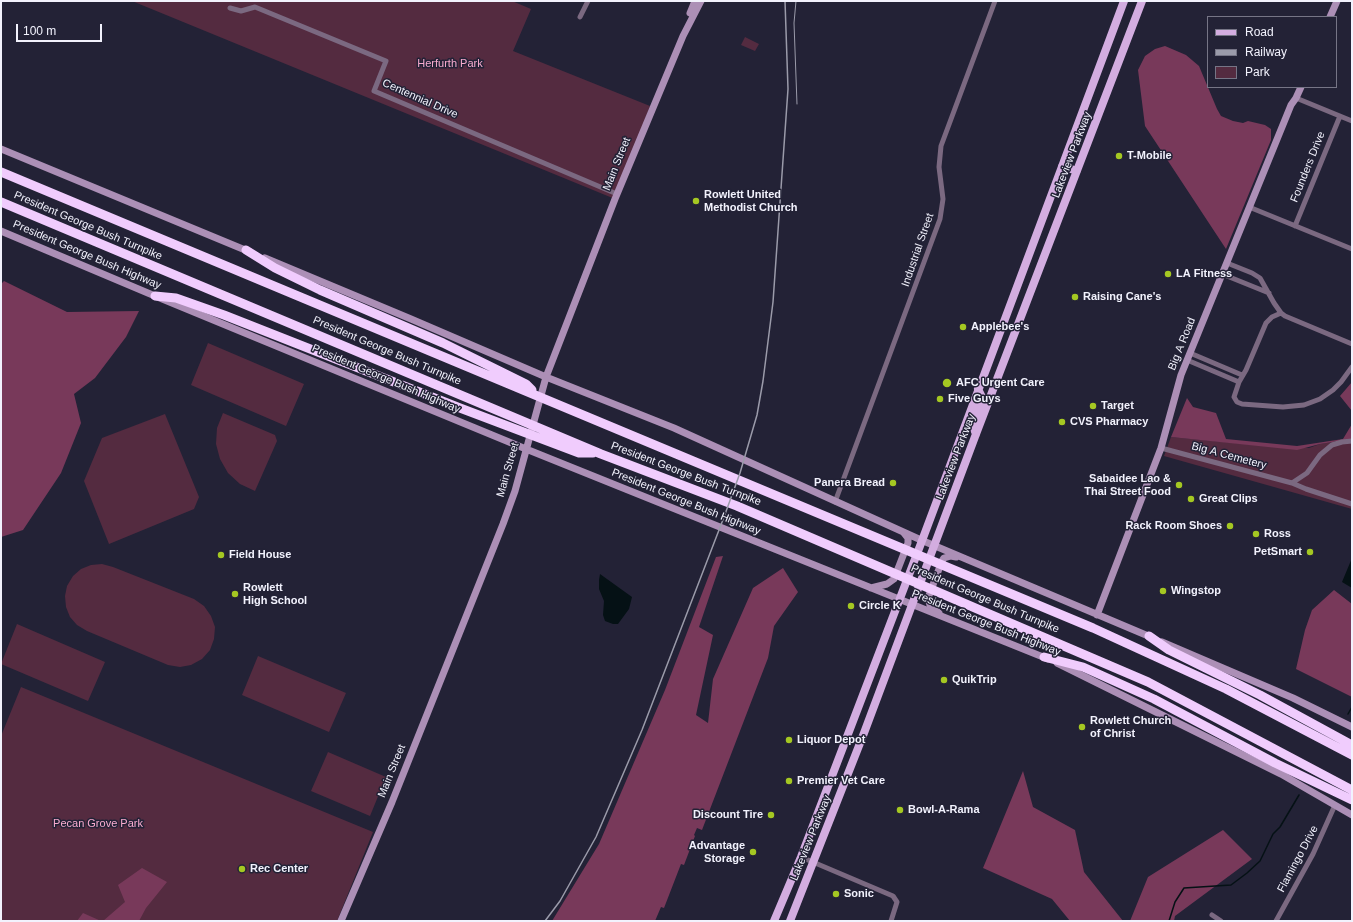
<!DOCTYPE html>
<style>
body{margin:0}
#map{position:relative;width:1353px;height:922px;overflow:hidden;background:#232236;font-family:Arial,sans-serif}
canvas{display:block}
.frame{position:absolute;inset:0;border:2px solid #f2f2fd;pointer-events:none}
.legend{position:absolute;left:1207px;top:16px;width:130px;height:72px;box-sizing:border-box;background:#232236;border:1px solid #767586;margin:0;padding:5px 7px;list-style:none;font-size:12px;color:#f2f2fd}
.legend li{display:flex;align-items:center;gap:8px;height:20px}
.legend b{width:20px;border:1px solid #767586}
.scale{position:absolute;left:16px;top:24px;width:86px;height:18px;box-sizing:border-box;border:2px solid #f2f2fd;border-top:0;padding-left:5px;font-size:12px;line-height:14px;white-space:nowrap;color:#f2f2fd;-webkit-text-stroke:3px #232236;paint-order:stroke}
</style>
<div id="map">
<canvas width="1353" height="922"></canvas>
<div class="frame"></div>
<ul class="legend">
<li><b style="height:5px;background:#d3ade0"></b>Road</li>
<li><b style="height:5px;background:#9b9baa"></b>Railway</li>
<li><b style="height:11px;background:#542b40"></b>Park</li>
</ul>
<div class="scale">100 m</div>
</div>
<script>
const g = document.querySelector('canvas').getContext('2d');
g.lineJoin = 'round';
function fillPath(path, color) { g.fillStyle = color; g.fill(path, 'evenodd'); }
const shape = rows => new Path2D(rows.map(r => 'M' + r).join(''));
function stroke(path, color, width, dash) { g.strokeStyle = color; g.lineWidth = width; g.lineCap = dash ? 'butt' : 'round'; g.setLineDash(dash || []); g.stroke(path); }
function label(font, color, halo, rows, align = 'center') {
  g.font = font + ' Arial,sans-serif'; g.lineWidth = 3; g.setLineDash([]); g.textBaseline = 'middle'; g.strokeStyle = halo; g.fillStyle = color; for (const [text, x, y, turn = 0] of rows) {
    g.save(); g.translate(x, y); g.rotate((+turn || 0) * Math.PI / 180); g.textAlign = isNaN(turn) ? turn : align; if (halo) g.strokeText(text, 0, 0); g.fillText(text, 0, 0); g.restore();
  }
}
const green = shape([
 [132,1,512,1,531,9,513,51,650,106,615,199],
 [745,37,759,44,755,51,741,45],
 [208,343,304,384,286,426,191,385],
 [223,413,275,435,277,441,255,491,240,484,228,473,220,459,216,444,217,428],
 [165,414,199,497,194,509,109,544,84,481,102,438],
 [1171,437,1256,445,1309,448,1320,444,1352,439,1352,509,1164,456],
 [102,564,113,567,194,599,204,606,211,616,215,627,214,639,210,650,202,659,191,665,180,667,168,665,87,631,77,625,70,617,66,607,65,596,67,586,73,576,81,569,91,565],
 [17,624,105,662,88,701,1,664],
 [258,656,346,693,329,732,242,695],
 [21,687,373,832,337,921,1,921,1,736],
 [328,752,386,777,370,816,311,791]
]);
const forest = shape([
 [1165,46,1186,55,1199,66,1217,109,1221,116,1233,121,1243,123,1248,121,1265,125,1271,129,1271,140,1226,249,1145,126,1138,70,1145,56,1155,49],
 [4,281,67,312,139,311,126,337,95,378,74,394,81,423,61,473,23,530,1,537,1,284],
 [1352,382,1352,411,1340,396],
 [1187,398,1193,407,1216,413,1226,439,1297,446,1343,439,1352,424,1352,439,1320,444,1297,450,1171,437],
 [723,556,699,627,713,635,696,715,708,723,713,679,753,588,783,568,798,592,774,626,768,658,702,830,697,828,694,835,695,836,684,865,681,864,664,908,661,907,655,921,552,921,599,844,665,690,716,557],
 [1334,590,1352,604,1352,697,1296,669,1305,630,1312,610],
 [1023,771,1033,807,1075,830,1084,872,1123,921,1070,921,1052,899,983,868],
 [1223,830,1252,859,1175,916,1174,921,1130,921,1148,877],
 [142,868,167,882,146,908,139,921,103,921,125,902,118,885],
 [83,913,101,921,77,921]
]);
const water = shape([
 [1352,558,1352,588,1342,582],
 [600,574,632,597,629,609,618,624,613,624,605,621,603,615,604,601,599,589,599,580]
]);
const stream = shape([
 [1348,714,1352,707],
 [1169,921,1175,902,1184,888,1231,885,1247,873,1260,861,1273,834,1280,827,1299,795]
]);
const street = shape([
 [230,8,241,11,255,7,386,61,374,91,617,194],
 [580,17,588,1],
 [1296,98,1352,121],
 [1249,207,1352,249],
 [1295,226,1340,116],
 [1227,263,1252,273,1260,278,1274,303,1281,313,1285,316,1352,344],
 [1222,274,1269,293],
 [1281,313,1272,317,1266,323,1246,370,1239,382,1234,397,1237,402,1242,404,1283,407,1304,405,1320,399,1333,390,1341,382,1352,367],
 [1190,353,1242,375],
 [1187,360,1239,382],
 [1352,441,1342,442,1332,445,1320,455,1307,473,1292,483,1306,489,1352,504],
 [1161,448,1292,483],
 [835,502,940,219,943,199,939,167,941,146,995,1],
 [801,857,893,896,897,902,891,921],
 [1212,915,1221,921],
 [1276,921,1313,854,1335,805]
]);
const secondary = shape([
 [690,13,695,1],
 [1330,17,1337,1],
 [1,149,250,252],
 [1,231,155,296,526,449,1048,659],
 [265,258,411,319,546,377,674,428,921,540,1153,638],
 [871,588,887,584,894,579,908,543,908,538,904,533],
 [939,613,930,605,928,598,942,561,944,558,951,556,956,557],
 [1097,615,1161,448,1181,375,1291,105,1296,98,1301,87],
 [1162,642,1293,698,1352,727],
 [1057,663,1281,774,1352,815],
 [341,921,392,802,503,524,515,491,546,377,615,199,683,36,701,1]
]);
const primary = shape([
 [1062,166,1077,171],
 [976,434,973,427,973,420,982,397,978,389],
 [774,921,801,857,920,546,1124,1],
 [790,921,864,733,976,434,1142,1]
]);
const highway = shape([
 [1,172,1093,628,1226,689,1352,755],
 [1,202,601,454,737,506,1148,682,1352,790],
 [246,250,275,268,320,290,443,343,526,384,532,390],
 [155,296,176,298,224,315,460,408,579,453,593,453],
 [1149,636,1169,650,1260,695,1352,745],
 [1044,657,1083,667,1154,699,1275,763,1352,800]
]);
const tram = shape([
 [796,1,794,23,797,104]
]);
const rail = shape([
 [545,921,560,901,596,837,642,730,724,517,740,473,757,415,763,381,773,302,788,89,785,1]
]);
const markers = [
 [1119,156,4,"#a5c822"],
 [696,201,4,"#a5c822"],
 [1168,274,4,"#a5c822"],
 [1075,297,4,"#a5c822"],
 [963,327,4,"#a5c822"],
 [947,383,5,"#a5c822"],
 [940,399,4,"#a5c822"],
 [1093,406,4,"#a5c822"],
 [1062,422,4,"#a5c822"],
 [893,483,4,"#a5c822"],
 [1179,485,4,"#a5c822"],
 [1191,499,4,"#a5c822"],
 [1230,526,4,"#a5c822"],
 [1256,534,4,"#a5c822"],
 [1310,552,4,"#a5c822"],
 [221,555,4,"#a5c822"],
 [1163,591,4,"#a5c822"],
 [235,594,4,"#a5c822"],
 [851,606,4,"#a5c822"],
 [944,680,4,"#a5c822"],
 [1082,727,4,"#a5c822"],
 [789,740,4,"#a5c822"],
 [789,781,4,"#a5c822"],
 [900,810,4,"#a5c822"],
 [771,815,4,"#a5c822"],
 [753,852,4,"#a5c822"],
 [242,869,4,"#a5c822"],
 [836,894,4,"#a5c822"]
];
const parkNames = [
 ["Herfurth Park",450,64],
 ["Pecan Grove Park",98,824]
];
const streetNames = [
 ["Centennial Drive",420,99,24],
 ["Lakeview Parkway",1072,155,-69],
 ["Main Street",617,164,-68],
 ["Founders Drive",1308,167,-68],
 ["President George Bush Turnpike",88,226,23],
 ["Industrial Street",918,250,-71],
 ["President George Bush Highway",87,255,23],
 ["Big A Road",1182,344,-68],
 ["President George Bush Turnpike",387,351,23],
 ["President George Bush Highway",386,379,23],
 ["Big A Cemetery",1229,456,15],
 ["Lakeview Parkway",956,457,-69],
 ["Main Street",508,470,-74],
 ["President George Bush Turnpike",686,474,21],
 ["President George Bush Highway",686,502,22],
 ["President George Bush Turnpike",985,599,23],
 ["President George Bush Highway",986,623,22],
 ["Main Street",392,771,-68],
 ["Lakeview Parkway",811,838,-68],
 ["Flamingo Drive",1298,859,-62]
];
const poiNames = [
 ["T-Mobile",1127,156],
 ["Rowlett United",704,195],
 ["Methodist Church",704,208],
 ["LA Fitness",1176,274],
 ["Raising Cane's",1083,297],
 ["Applebee's",971,327],
 ["AFC Urgent Care",956,383],
 ["Five Guys",948,399],
 ["Target",1101,406],
 ["CVS Pharmacy",1070,422],
 ["Sabaidee Lao &",1171,479,"right"],
 ["Thai Street Food",1171,492,"right"],
 ["Panera Bread",885,483,"right"],
 ["Great Clips",1199,499],
 ["Rack Room Shoes",1222,526,"right"],
 ["Ross",1264,534],
 ["PetSmart",1302,552,"right"],
 ["Field House",229,555],
 ["Rowlett",243,588],
 ["High School",243,601],
 ["Wingstop",1171,591],
 ["Circle K",859,606],
 ["QuikTrip",952,680],
 ["Rowlett Church",1090,721],
 ["of Christ",1090,734],
 ["Liquor Depot",797,740],
 ["Premier Vet Care",797,781],
 ["Bowl-A-Rama",908,810],
 ["Discount Tire",763,815,"right"],
 ["Advantage",745,846,"right"],
 ["Storage",745,859,"right"],
 ["Rec Center",250,869],
 ["Sonic",844,894]
];
fillPath(green, '#542b40');
fillPath(forest, '#78395a');
fillPath(water, '#051115');
stroke(stream, '#051115', 1.5);
stroke(street, '#7b6981', 5);
stroke(secondary, '#ac8fb6', 7);
stroke(primary, '#d3ade0', 8);
stroke(highway, '#f0ccfd', 9);
stroke(tram, '#9b9baa', 1);
stroke(rail, '#9b9baa', 1.5);
for (const [x, y, r, color] of markers) { const dot = new Path2D(); dot.arc(x, y, r, 0, 2 * Math.PI); g.fillStyle = color; g.fill(dot); stroke(dot, '#232236', 1.5); }
label('11px', '#f8abcf', '#232236', parkNames);
label('11px', '#f2f2fd', '#232236', streetNames);
label('bold 11px', '#f2f2fd', '#232236', poiNames, 'left');
</script>
